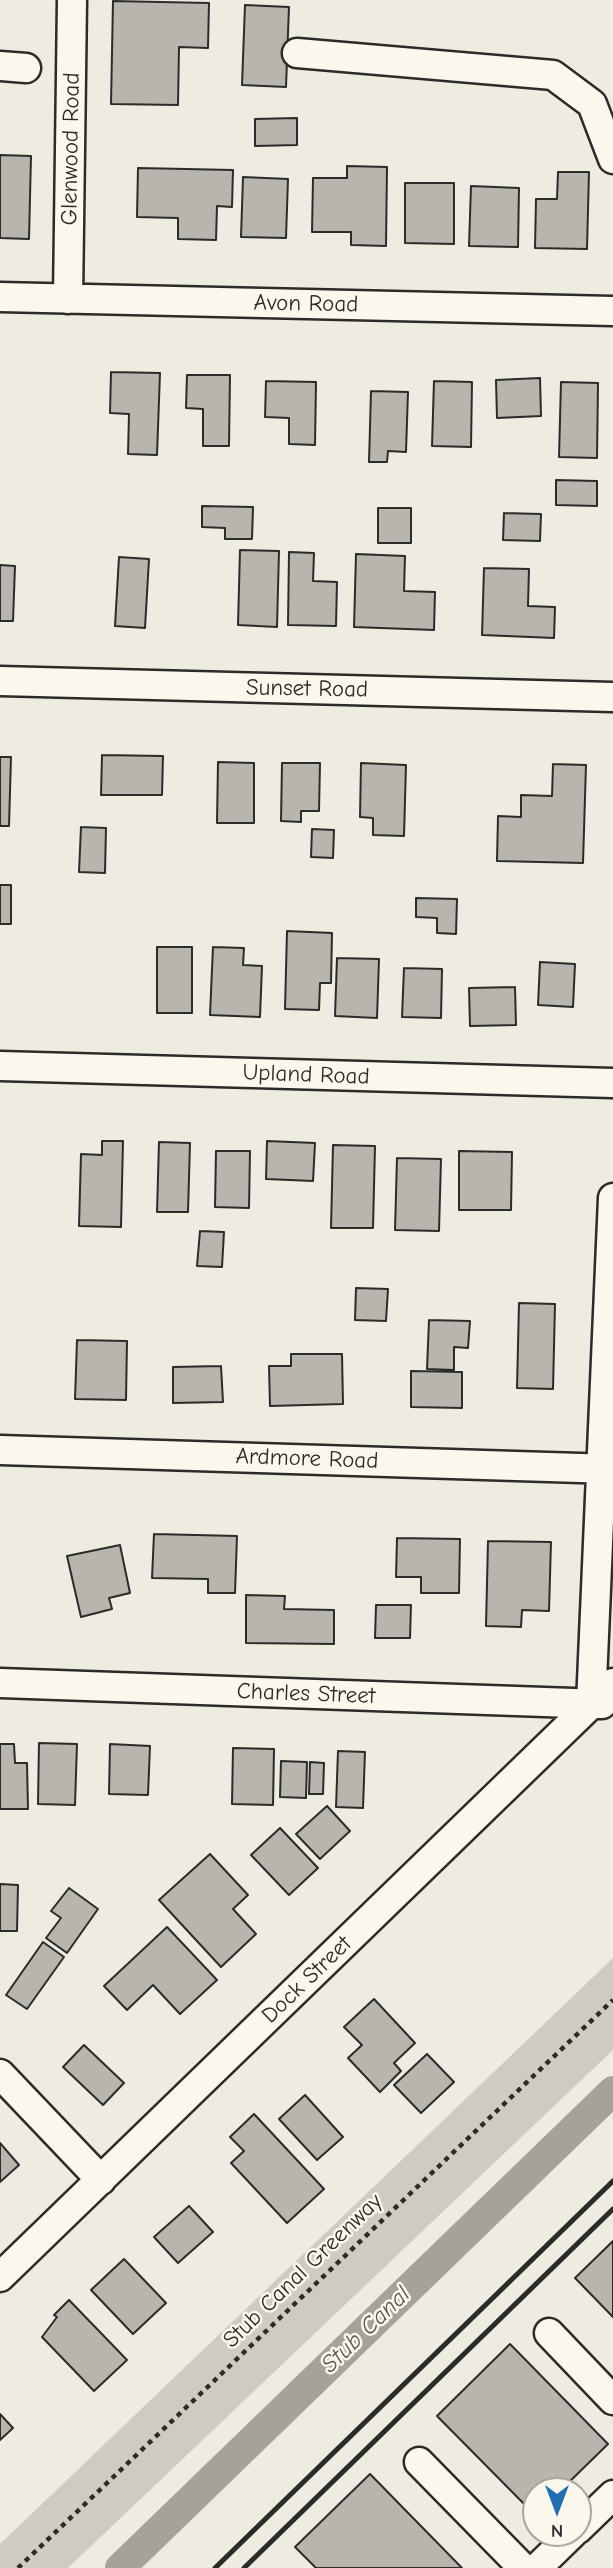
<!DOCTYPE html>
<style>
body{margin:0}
#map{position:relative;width:613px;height:2568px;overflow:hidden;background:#eeebe0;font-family:"Comic Neue",sans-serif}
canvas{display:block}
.north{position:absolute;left:522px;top:2477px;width:70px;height:70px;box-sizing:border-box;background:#fbf7ec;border:2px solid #a8a59f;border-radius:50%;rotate:180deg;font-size:19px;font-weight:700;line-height:28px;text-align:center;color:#2b2b2b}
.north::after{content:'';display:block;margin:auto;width:24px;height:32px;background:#1f6fb2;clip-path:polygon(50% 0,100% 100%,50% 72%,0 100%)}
</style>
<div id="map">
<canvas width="613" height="2568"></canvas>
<div class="north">N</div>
</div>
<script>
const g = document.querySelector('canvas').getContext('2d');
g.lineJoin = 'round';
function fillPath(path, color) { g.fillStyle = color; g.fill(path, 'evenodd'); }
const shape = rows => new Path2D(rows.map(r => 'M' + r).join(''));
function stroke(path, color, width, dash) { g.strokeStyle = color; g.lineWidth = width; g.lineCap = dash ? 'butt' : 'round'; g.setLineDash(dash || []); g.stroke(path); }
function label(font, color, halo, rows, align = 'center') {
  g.font = font + ' "Comic Neue",sans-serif'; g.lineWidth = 5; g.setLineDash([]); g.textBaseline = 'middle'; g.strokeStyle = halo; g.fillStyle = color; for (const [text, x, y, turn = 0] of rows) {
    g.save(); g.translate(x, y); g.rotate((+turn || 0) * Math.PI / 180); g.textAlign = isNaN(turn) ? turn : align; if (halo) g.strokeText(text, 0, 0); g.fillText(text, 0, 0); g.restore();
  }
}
const green = shape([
 [613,1958,613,2050,68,2568,0,2568,0,2544]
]);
const canal = shape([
 [120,2568,613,2091]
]);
const building = shape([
 [113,1,209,3,208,48,179,47,178,105,111,104,113,1],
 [245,5,289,7,286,87,242,85,245,5],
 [297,118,297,145,255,146,255,119,297,118],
 [0,155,31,156,29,239,0,238,0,155],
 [347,166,387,167,386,246,351,245,351,232,312,232,313,178,347,178,347,166],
 [138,168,233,170,232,207,217,206,216,240,178,239,178,218,137,217,138,168],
 [558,172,589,172,587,249,535,248,536,199,557,199,558,172],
 [243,177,288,179,286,238,241,237,243,177],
 [405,183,454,183,454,244,405,243,405,183],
 [471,186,519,188,518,247,469,246,471,186],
 [111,372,160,373,157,455,128,454,129,414,110,413,111,372],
 [187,375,230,375,229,446,203,446,203,409,186,408,187,375],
 [540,378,541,416,497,418,496,380,540,378],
 [266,381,316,382,315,445,289,444,289,418,265,417,266,381],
 [434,381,472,382,471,447,432,446,434,381],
 [561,382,598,383,597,458,559,457,561,382],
 [371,391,408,392,406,452,388,451,387,462,369,462,371,391],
 [556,480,597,481,597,506,556,505,556,480],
 [202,506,253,507,252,539,225,539,225,528,202,527,202,506],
 [378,508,411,508,411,543,378,543,378,508],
 [504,513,541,514,540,541,503,540,504,513],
 [240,550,279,551,277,627,238,625,240,550],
 [289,552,314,553,313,581,337,582,336,626,288,625,289,552],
 [356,554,405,556,404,591,435,592,434,630,354,627,356,554],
 [119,557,149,559,145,628,115,626,119,557],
 [0,565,15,566,13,621,0,621,0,565],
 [484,568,529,569,528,606,555,607,554,638,482,635,484,568],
 [102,755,163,756,162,795,101,795,102,755],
 [0,757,11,757,9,826,0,826,0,757],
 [218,762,254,763,254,823,217,823,218,762],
 [282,763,320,763,319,811,301,811,301,822,281,821,282,763],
 [361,763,406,765,404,836,373,835,373,818,360,817,361,763],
 [553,764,586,765,583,863,497,861,498,816,521,817,521,795,552,796,553,764],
 [81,827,106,828,105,873,79,872,81,827],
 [312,829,334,830,333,858,311,857,312,829],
 [0,885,11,885,11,924,0,924,0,885],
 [416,898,457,899,456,934,437,933,437,918,416,917,416,898],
 [287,931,332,933,331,983,320,983,319,1010,285,1009,287,931],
 [157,947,192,947,192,1013,157,1013,157,947],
 [213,947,244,948,243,965,262,966,260,1017,210,1015,213,947],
 [337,958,379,959,377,1018,335,1016,337,958],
 [540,962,575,964,573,1007,538,1005,540,962],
 [404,968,442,969,441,1018,402,1017,404,968],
 [515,987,516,1025,470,1026,469,988,515,987],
 [102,1141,123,1141,121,1227,79,1226,81,1154,102,1155,102,1141],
 [267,1141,315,1143,313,1181,266,1179,267,1141],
 [159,1142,190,1143,188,1212,157,1212,159,1142],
 [333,1145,375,1146,373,1228,331,1228,333,1145],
 [216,1151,250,1151,249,1208,215,1207,216,1151],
 [459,1151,512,1152,511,1210,459,1210,459,1151],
 [397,1158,441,1159,439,1231,395,1230,397,1158],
 [200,1231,224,1232,222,1267,197,1266,200,1231],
 [356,1288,388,1289,386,1321,355,1320,356,1288],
 [519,1303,555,1304,553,1389,517,1388,519,1303],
 [429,1320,470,1321,468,1348,454,1347,454,1370,427,1369,429,1320],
 [77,1340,127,1341,126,1400,75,1399,77,1340],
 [291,1354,342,1354,343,1404,270,1406,269,1366,291,1366,291,1354],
 [221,1366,223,1402,173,1403,173,1367,221,1366],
 [411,1371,462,1372,462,1408,411,1407,411,1371],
 [154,1534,237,1536,235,1593,208,1593,208,1579,152,1578,154,1534],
 [397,1538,460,1539,459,1593,421,1593,421,1577,396,1577,397,1538],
 [488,1541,551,1542,549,1611,522,1610,521,1627,486,1626,488,1541],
 [120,1545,130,1593,109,1598,112,1609,81,1617,67,1556,120,1545],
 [246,1595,285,1596,284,1609,334,1610,334,1644,246,1643,246,1595],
 [376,1605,411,1605,410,1638,375,1638,376,1605],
 [39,1743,77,1744,75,1805,38,1804,39,1743],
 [0,1744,14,1744,15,1763,27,1763,28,1809,0,1809,0,1744],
 [110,1744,150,1746,148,1795,109,1794,110,1744],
 [233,1748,274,1749,273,1805,232,1804,233,1748],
 [338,1751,365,1752,363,1808,336,1807,338,1751],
 [281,1761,307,1762,306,1798,280,1797,281,1761],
 [310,1762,324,1763,323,1794,309,1794,310,1762],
 [327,1806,350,1831,320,1859,296,1834,327,1806],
 [280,1828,318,1868,289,1895,251,1855,280,1828],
 [210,1854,248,1895,233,1909,256,1934,221,1967,159,1900,210,1854],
 [0,1884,18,1885,17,1931,0,1931,0,1884],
 [69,1888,98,1909,67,1953,46,1938,61,1918,51,1911,69,1888],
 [167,1927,217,1980,180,2014,153,1985,127,2010,104,1986,167,1927],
 [43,1942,64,1957,27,2009,6,1995,43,1942],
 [374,1999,415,2043,394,2063,401,2071,380,2092,348,2058,362,2045,344,2027,374,1999],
 [84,2045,124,2083,103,2105,63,2067,84,2045],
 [427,2054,454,2082,421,2113,394,2085,427,2054],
 [305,2095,343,2137,317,2160,279,2119,305,2095],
 [254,2114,324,2189,287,2223,231,2163,244,2151,230,2137,254,2114],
 [0,2143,19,2165,0,2182,0,2143],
 [189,2206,213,2232,178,2263,154,2237,189,2206],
 [613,2241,613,2317,575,2278,613,2241],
 [124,2259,166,2303,133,2334,91,2290,124,2259],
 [69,2300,127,2360,94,2391,42,2337,57,2317,54,2315,69,2300],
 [510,2344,608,2444,560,2491,536,2491,535,2515,437,2416,510,2344],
 [0,2414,13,2428,0,2440,0,2414],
 [370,2474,462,2568,316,2568,295,2547,370,2474]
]);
const path = shape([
 [18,2568,613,2000]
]);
const minor = shape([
 [297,53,553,75,592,104,613,159],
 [0,66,26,68],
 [0,297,613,311],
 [68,299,72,0],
 [0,681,613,697],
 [0,1066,613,1083],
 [0,1450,613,1469],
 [0,1683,602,1704],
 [591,1704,613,1198],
 [0,2074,101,2180],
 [0,2277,613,1683],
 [549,2333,613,2400],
 [419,2462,523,2568],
 [578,2529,613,2495],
 [537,2568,573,2533]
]);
const rail = shape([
 [215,2568,613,2181],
 [244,2568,613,2209]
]);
const streetNames = [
 ["Glenwood Road",71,149,-89],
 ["Avon Road",306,304,1],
 ["Sunset Road",307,689,1],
 ["Upland Road",306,1075,2],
 ["Ardmore Road",307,1459,2],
 ["Charles Street",306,1694,2],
 ["Dock Street",307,1980,-44],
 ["Stub Canal Greenway",303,2271,-44]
];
const waterNames = [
 ["Stub Canal",366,2330,-44]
];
fillPath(green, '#cecbc2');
stroke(canal, '#a4a29a', 30);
fillPath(building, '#b8b5ae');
stroke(building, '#2b2b2b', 2);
stroke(minor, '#2b2b2b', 33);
stroke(path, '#2b2b2b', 4.5, [5, 5]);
stroke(minor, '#fbf7ec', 28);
stroke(rail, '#2b2b2b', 5);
label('23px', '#2b2b2b', '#fbf7ec', streetNames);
label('italic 24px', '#555552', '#fbf7ec', waterNames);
</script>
